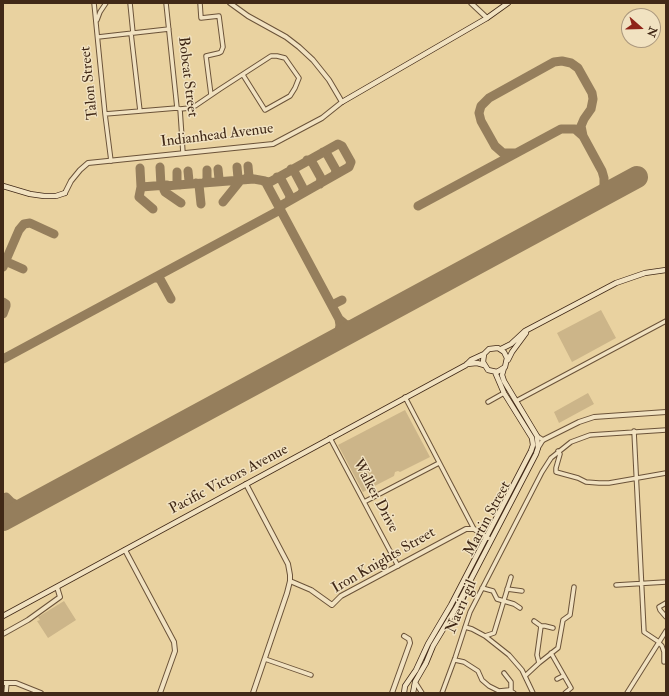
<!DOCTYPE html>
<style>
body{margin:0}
#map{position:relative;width:669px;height:696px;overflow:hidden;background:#e9d2a0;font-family:"IM FELL Double Pica",serif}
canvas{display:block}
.frame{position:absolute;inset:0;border:4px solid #412917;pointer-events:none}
.north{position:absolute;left:621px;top:8px;width:40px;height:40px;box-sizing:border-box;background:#f1e2c1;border:1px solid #ab987d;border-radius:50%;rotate:110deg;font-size:11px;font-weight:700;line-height:16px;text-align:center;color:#412917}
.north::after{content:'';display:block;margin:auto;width:14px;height:18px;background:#8f2418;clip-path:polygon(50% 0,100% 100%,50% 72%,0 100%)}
</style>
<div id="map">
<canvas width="669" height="696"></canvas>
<div class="frame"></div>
<div class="north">N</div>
</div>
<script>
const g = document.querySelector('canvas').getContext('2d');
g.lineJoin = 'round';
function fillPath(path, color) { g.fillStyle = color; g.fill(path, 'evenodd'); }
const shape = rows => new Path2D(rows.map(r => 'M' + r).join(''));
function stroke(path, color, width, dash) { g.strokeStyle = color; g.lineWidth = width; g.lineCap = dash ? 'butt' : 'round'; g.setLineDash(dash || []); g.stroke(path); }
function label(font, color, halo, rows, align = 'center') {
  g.font = font + ' "IM FELL Double Pica",serif'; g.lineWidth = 3; g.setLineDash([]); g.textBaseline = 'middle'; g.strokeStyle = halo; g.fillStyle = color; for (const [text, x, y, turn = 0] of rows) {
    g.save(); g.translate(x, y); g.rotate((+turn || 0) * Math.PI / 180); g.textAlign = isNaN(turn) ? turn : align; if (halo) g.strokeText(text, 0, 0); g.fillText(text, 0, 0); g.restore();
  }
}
const green = shape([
 [601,310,616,338,572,362,557,333],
 [588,393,594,404,559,423,554,412],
 [405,410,430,457,400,472,398,471,395,472,394,476,363,492,338,445],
 [64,601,76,620,48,638,37,621,40,620,38,617]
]);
const taxiway = shape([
 [323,152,327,154,336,170,335,175],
 [516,153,503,153,495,146,481,121,479,113,481,106,489,98,554,62,562,61,571,63,578,68,592,93,593,99,591,109,584,119,581,126,583,136,602,171,604,178,604,186,601,193,593,202],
 [307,160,312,162,321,178,320,184],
 [248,166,249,177,252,179],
 [160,167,161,186],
 [237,167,238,178,240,180],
 [140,168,141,187],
 [218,169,219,179,221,181],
 [291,169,294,171,303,188,303,191,301,194],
 [177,172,177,182,180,185],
 [277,177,281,179,290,196,289,201],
 [205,182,207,180,207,170],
 [196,183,199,185,201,204],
 [187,184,189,181,188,171],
 [223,202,240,181,244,179],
 [181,203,165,192,164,190,165,186,254,179,265,181,339,319,340,325,339,332,335,338,329,344],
 [418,206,561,129,575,129,583,136],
 [153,209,139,197,141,187,167,185],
 [5,261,23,269],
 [3,267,19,230,24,224,30,223,54,234],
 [156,278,160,279,171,299],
 [3,302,6,304,6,306,3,314],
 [331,304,334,304,342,300],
 [339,319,345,324,352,326,365,325],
 [3,359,280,210,282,205,349,167,351,162,342,146,338,144,270,182,263,181],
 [3,518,7,510,8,505,6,497,11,502,17,505,24,506,35,503]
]);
const runway = shape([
 [3,520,637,177]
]);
const minor = shape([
 [94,3,105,114,111,161],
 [130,3,133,33],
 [166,3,177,108,180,109,183,153],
 [200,3,201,18,219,16,223,47,221,52,219,53,206,56,211,95],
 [97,20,100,12,106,3],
 [131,33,140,111],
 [98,37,169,29],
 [180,109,190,108,195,106,220,89,271,56,277,56,285,58,299,78,295,88,290,96,265,110,243,75],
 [105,114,177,108],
 [405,397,474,529],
 [516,401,666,321],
 [488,402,504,393],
 [634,431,644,632,659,642],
 [537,436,543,440,538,448],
 [330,438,398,566],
 [558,451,560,454,556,468,556,472,578,478,586,482,599,483,609,483,666,473],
 [364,502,439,463],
 [616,585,666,582],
 [482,588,493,591,497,599,514,604,520,608],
 [507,589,522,591],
 [666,603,659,607,660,610,666,617],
 [534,621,541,626],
 [465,627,472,629,485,636,509,655,522,670,533,693],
 [485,636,494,633,511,577],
 [659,643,662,646,664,652,664,662],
 [551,653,571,688,565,693],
 [265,659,311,675],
 [455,660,464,662,478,671,482,680,489,686,499,691,509,690,514,693],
 [539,663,537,655,541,626,545,626,553,628],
 [504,673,511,682,511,690],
 [525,676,539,663,558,648,563,620,570,615,574,587],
 [557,679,563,676],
 [415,682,422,693],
 [6,693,7,683],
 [442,693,455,658,470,612,542,472,551,458,571,442,590,435,666,430],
 [627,693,666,631]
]);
const tertiary = shape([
 [471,3,487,18],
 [65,193,71,181,80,170,88,163,273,144,322,118,342,102,329,80,313,60,299,47,286,37,248,16,230,3],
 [543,440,579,422,594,417,666,412],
 [246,484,288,564,290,575,290,581,287,593,253,693],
 [125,550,174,642,175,651,160,693],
 [290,581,311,590,332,605,341,596,466,529,474,529,488,538],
 [3,634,28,620,60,597,57,587],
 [3,683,16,683,41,693],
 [392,693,410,643,409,639,404,636]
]);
const secondary = shape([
 [342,102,487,18,508,3],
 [3,186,30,194,44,196,56,196,65,193],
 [501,349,511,344,525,331,616,283,645,273,666,270],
 [508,360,512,352,526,333],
 [467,364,477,363,484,365],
 [3,616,466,365,471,360,484,354,489,349,498,348,504,352,507,358,505,367,497,372,488,370,483,362,484,354],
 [404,693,405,686,416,670,428,644,451,605,531,451,533,445,532,438,504,393,495,372],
 [413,693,415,682,426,663,433,646,456,608,536,454,538,448,537,436,504,381,502,375,504,368]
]);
const streetNames = [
 ["Bobcat Street",187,77,83],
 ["Talon Street",90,83,-96],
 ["Indianhead Avenue",217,136,-7],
 ["Pacific Victors Avenue",229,480,-28],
 ["Walker Drive",375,496,62],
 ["Martin Street",488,519,-62],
 ["Iron Knights Street",384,561,-30],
 ["Naeri-gil",462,607,-67]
];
fillPath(green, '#ccb589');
stroke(taxiway, '#957e5c', 9);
stroke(runway, '#957e5c', 22);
stroke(minor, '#6b5339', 5.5);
stroke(tertiary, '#6b5339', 6);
stroke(secondary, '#412917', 6);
stroke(minor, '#f1e2c1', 3.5);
stroke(tertiary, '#f1e2c1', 4);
stroke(secondary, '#f1e2c1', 4.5);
label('15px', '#412917', '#f1e2c1', streetNames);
</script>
